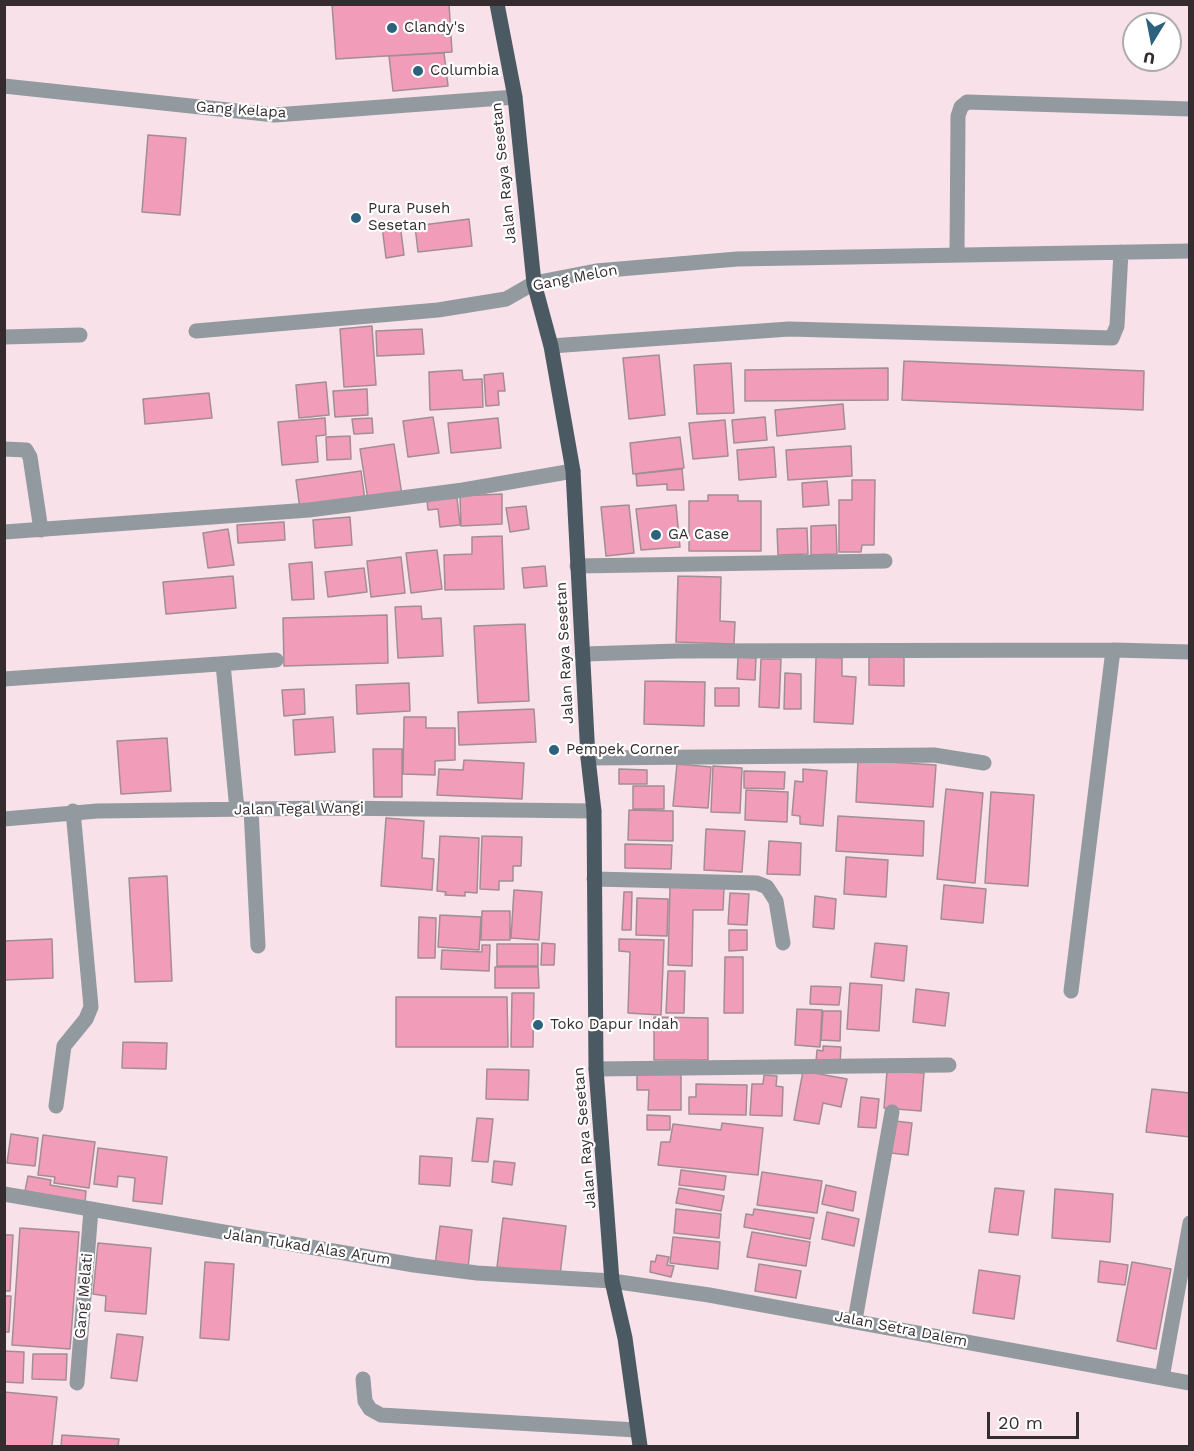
<!DOCTYPE html>
<style>
body{margin:0}
#map{position:relative;width:1194px;height:1451px;overflow:hidden;background:#f8e1e8;font-family:"Work Sans",sans-serif}
canvas{display:block}
.frame{position:absolute;inset:0;border:6px solid #352c2f;pointer-events:none}
.north{position:absolute;left:1122px;top:12px;width:60px;height:60px;box-sizing:border-box;background:#fff;border:2px solid #aeabac;border-radius:50%;rotate:190deg;font-size:16px;font-weight:700;line-height:24px;text-align:center;color:#352c2f}
.north::after{content:'';display:block;margin:auto;width:21px;height:27px;background:#2d627e;clip-path:polygon(50% 0,100% 100%,50% 72%,0 100%)}
.scale{position:absolute;left:987px;top:1412px;width:92px;height:27px;box-sizing:border-box;border:3px solid #352c2f;border-top:0;padding-left:8px;font-size:18px;line-height:21px;white-space:nowrap;color:#352c2f;-webkit-text-stroke:4px #fff;paint-order:stroke}
</style>
<div id="map">
<canvas width="1194" height="1451"></canvas>
<div class="frame"></div>
<div class="north">U</div>
<div class="scale">20 m</div>
</div>
<script>
const g = document.querySelector('canvas').getContext('2d');
g.lineJoin = 'round';
function fillPath(path, color) { g.fillStyle = color; g.fill(path, 'evenodd'); }
const shape = rows => new Path2D(rows.map(r => 'M' + r).join(''));
function stroke(path, color, width, dash) { g.strokeStyle = color; g.lineWidth = width; g.lineCap = dash ? 'butt' : 'round'; g.setLineDash(dash || []); g.stroke(path); }
function label(font, color, halo, rows, align = 'center') {
  g.font = font + ' "Work Sans",sans-serif'; g.lineWidth = 4.5; g.setLineDash([]); g.textBaseline = 'middle'; g.strokeStyle = halo; g.fillStyle = color; for (const [text, x, y, turn = 0] of rows) {
    g.save(); g.translate(x, y); g.rotate((+turn || 0) * Math.PI / 180); g.textAlign = isNaN(turn) ? turn : align; if (halo) g.strokeText(text, 0, 0); g.fillText(text, 0, 0); g.restore();
  }
}
const building = shape([
 [332,4,449,4,452,52,336,59,332,4],
 [444,53,448,86,393,91,389,56,444,53],
 [148,135,186,138,180,215,142,212,148,135],
 [469,219,472,246,418,252,415,226,469,219],
 [400,224,404,255,386,258,382,226,400,224],
 [372,326,376,385,344,387,340,329,372,326],
 [422,329,424,354,377,356,376,331,422,329],
 [659,355,665,415,629,419,623,358,659,355],
 [904,361,1144,371,1143,410,902,400,904,361],
 [731,363,734,413,697,414,694,365,731,363],
 [888,368,888,400,745,401,745,370,888,368],
 [462,370,463,380,482,379,483,407,430,410,429,372,462,370],
 [503,373,505,391,498,391,499,405,486,406,484,375,503,373],
 [326,382,329,415,299,418,296,385,326,382],
 [367,389,368,415,335,417,333,391,367,389],
 [209,393,212,418,145,424,143,399,209,393],
 [843,404,845,429,777,436,775,410,843,404],
 [433,417,439,453,408,457,403,421,433,417],
 [765,417,767,440,734,443,732,420,765,417],
 [325,418,326,435,316,436,318,462,282,465,278,422,325,418],
 [372,418,373,433,354,434,352,419,372,418],
 [498,418,501,448,451,453,448,423,498,418],
 [725,420,728,456,693,459,689,423,725,420],
 [350,436,351,459,327,460,326,437,350,436],
 [680,437,684,468,633,474,630,443,680,437],
 [394,444,402,495,368,500,360,449,394,444],
 [851,446,852,476,788,480,786,450,851,446],
 [774,447,776,477,739,480,737,450,774,447],
 [682,469,684,490,667,490,667,484,637,486,636,474,682,469],
 [361,471,365,500,300,509,296,480,361,471],
 [852,480,875,480,874,545,862,545,861,552,839,552,839,500,852,500,852,480],
 [827,481,829,505,803,507,802,483,827,481],
 [502,494,502,524,461,526,460,496,502,494],
 [708,495,738,495,738,501,761,501,761,551,689,551,689,501,708,501,708,495],
 [457,498,460,525,440,527,438,509,428,510,427,500,457,498],
 [629,505,634,553,606,556,601,507,629,505],
 [676,505,680,547,641,550,636,509,676,505],
 [526,506,529,529,510,532,506,508,526,506],
 [350,517,352,545,315,548,313,520,350,517],
 [284,522,285,540,238,543,237,525,284,522],
 [836,525,837,554,811,555,811,526,836,525],
 [807,528,808,554,778,555,777,529,807,528],
 [228,529,234,565,208,568,203,533,228,529],
 [502,536,504,589,445,590,444,555,472,554,472,537,502,536],
 [437,550,442,589,411,593,406,553,437,550],
 [401,557,405,593,371,597,367,561,401,557],
 [312,562,314,599,292,600,289,564,312,562],
 [545,566,547,586,524,588,522,568,545,566],
 [364,568,367,592,328,597,325,572,364,568],
 [233,576,236,608,166,614,163,582,233,576],
 [678,576,721,577,720,621,735,622,734,644,676,642,678,576],
 [421,606,422,619,441,618,443,656,398,658,395,607,421,606],
 [387,615,388,663,284,666,283,618,387,615],
 [525,624,529,701,478,703,474,626,525,624],
 [869,656,904,657,904,686,869,685,869,656],
 [738,657,756,658,755,680,737,679,738,657],
 [816,657,842,658,842,676,856,677,853,724,814,722,816,657],
 [761,659,781,659,779,708,759,707,761,659],
 [785,673,801,674,801,709,784,709,785,673],
 [645,681,705,682,704,726,644,724,645,681],
 [409,683,410,711,357,714,356,685,409,683],
 [715,688,739,688,739,706,715,706,715,688],
 [304,689,305,714,284,716,282,690,304,689],
 [534,709,536,742,459,745,458,712,534,709],
 [333,717,335,752,295,755,293,720,333,717],
 [404,717,426,717,426,728,455,728,455,760,435,761,435,775,403,774,404,717],
 [167,738,171,791,121,794,117,741,167,738],
 [373,749,402,749,402,797,374,797,373,749],
 [464,760,524,763,522,799,437,795,439,769,463,770,464,760],
 [858,760,936,765,933,807,856,802,858,760],
 [677,764,711,767,708,808,673,806,677,764],
 [713,766,742,768,740,813,711,812,713,766],
 [619,769,647,770,647,784,619,784,619,769],
 [803,769,827,771,823,826,800,824,800,816,792,815,795,781,803,782,803,769],
 [744,771,785,772,784,789,744,788,744,771],
 [633,786,664,786,664,809,633,809,633,786],
 [946,789,983,793,975,883,937,879,946,789],
 [746,790,788,792,787,822,745,820,746,790],
 [991,792,1034,795,1028,886,985,883,991,792],
 [629,810,673,811,673,841,628,840,629,810],
 [838,816,924,821,923,856,836,851,838,816],
 [386,818,424,821,422,858,434,859,432,890,381,886,386,818],
 [706,829,745,831,742,872,704,870,706,829],
 [440,836,479,838,477,893,465,892,465,896,445,895,446,892,437,891,440,836],
 [482,836,522,837,521,866,513,866,513,881,499,881,499,890,480,889,482,836],
 [769,841,801,843,800,875,767,874,769,841],
 [625,844,672,845,671,869,625,868,625,844],
 [846,857,888,860,886,897,844,894,846,857],
 [167,876,172,981,135,982,129,878,167,876],
 [944,885,986,889,983,923,941,919,944,885],
 [670,887,724,888,723,910,693,910,692,966,668,965,670,887],
 [514,890,542,892,539,940,511,938,514,890],
 [624,892,632,892,631,930,622,930,624,892],
 [730,893,749,894,747,925,728,924,730,893],
 [815,896,836,899,834,929,813,927,815,896],
 [637,898,668,899,667,936,636,935,637,898],
 [482,911,510,911,510,940,481,940,482,911],
 [440,915,481,917,479,950,438,947,440,915],
 [419,917,436,918,435,958,418,958,419,917],
 [729,930,747,930,747,950,729,951,729,930],
 [52,939,53,978,4,980,4,941,52,939],
 [619,939,664,940,661,1015,628,1013,630,952,619,951,619,939],
 [542,943,555,944,554,965,541,965,542,943],
 [875,943,907,946,904,981,871,977,875,943],
 [497,944,538,944,538,966,497,966,497,944],
 [482,945,490,945,489,971,441,969,442,950,482,952,482,945],
 [725,957,743,957,743,1013,724,1013,725,957],
 [495,967,538,967,539,988,495,988,495,967],
 [668,971,685,971,684,1013,666,1013,668,971],
 [850,983,882,985,879,1031,847,1029,850,983],
 [811,986,841,987,839,1005,810,1004,811,986],
 [916,989,949,993,945,1026,913,1022,916,989],
 [512,993,534,993,533,1047,511,1047,512,993],
 [396,997,507,997,508,1047,396,1047,396,997],
 [797,1009,822,1010,820,1047,795,1045,797,1009],
 [823,1011,841,1011,840,1041,821,1040,823,1011],
 [654,1017,708,1018,708,1060,654,1060,654,1017],
 [123,1042,167,1043,166,1069,122,1068,123,1042],
 [823,1046,841,1047,840,1063,816,1062,817,1050,823,1051,823,1046],
 [487,1069,529,1070,528,1100,486,1099,487,1069],
 [637,1071,681,1072,681,1110,648,1110,649,1090,637,1090,637,1071],
 [803,1071,847,1079,841,1107,823,1103,819,1124,794,1120,803,1071],
 [887,1071,924,1073,921,1111,884,1108,887,1071],
 [764,1075,777,1076,776,1086,783,1087,782,1116,750,1115,752,1084,763,1084,764,1075],
 [696,1084,747,1085,746,1115,689,1114,689,1097,696,1097,696,1084],
 [1152,1089,1190,1093,1190,1137,1146,1132,1152,1089],
 [861,1097,879,1099,876,1128,858,1127,861,1097],
 [647,1115,670,1116,670,1130,647,1130,647,1115],
 [477,1118,493,1119,488,1162,472,1161,477,1118],
 [895,1121,912,1123,908,1155,891,1153,895,1121],
 [722,1123,763,1128,758,1175,658,1165,661,1142,670,1142,673,1124,721,1130,722,1123],
 [11,1134,38,1138,35,1166,7,1163,11,1134],
 [43,1135,95,1142,89,1188,54,1183,55,1177,38,1175,43,1135],
 [98,1148,167,1157,162,1204,133,1201,135,1178,118,1176,117,1187,94,1184,98,1148],
 [420,1156,452,1158,450,1186,419,1184,420,1156],
 [494,1161,515,1163,512,1185,492,1182,494,1161],
 [681,1170,726,1176,724,1190,679,1185,681,1170],
 [762,1172,822,1181,817,1213,757,1205,762,1172],
 [28,1176,51,1180,50,1185,86,1191,85,1202,25,1191,28,1176],
 [826,1185,856,1192,853,1211,822,1204,826,1185],
 [679,1188,724,1196,721,1211,676,1203,679,1188],
 [995,1188,1024,1191,1018,1235,989,1232,995,1188],
 [1055,1189,1113,1194,1110,1242,1052,1238,1055,1189],
 [676,1209,721,1214,719,1238,674,1233,676,1209],
 [754,1209,814,1218,810,1239,744,1227,746,1214,753,1215,754,1209],
 [827,1212,859,1219,854,1246,822,1239,827,1212],
 [503,1218,566,1226,560,1275,497,1267,503,1218],
 [440,1226,472,1230,468,1268,435,1265,440,1226],
 [20,1228,79,1232,70,1349,12,1345,20,1228],
 [752,1232,810,1242,806,1266,747,1257,752,1232],
 [4,1235,13,1235,10,1291,4,1291,4,1235],
 [673,1237,720,1242,718,1269,670,1263,673,1237],
 [98,1243,151,1248,146,1314,105,1311,106,1296,93,1294,98,1243],
 [657,1255,669,1257,667,1265,674,1266,671,1277,650,1272,651,1261,655,1262,657,1255],
 [1100,1261,1128,1265,1125,1285,1098,1282,1100,1261],
 [205,1262,234,1264,229,1340,200,1338,205,1262],
 [1132,1262,1171,1269,1156,1349,1117,1341,1132,1262],
 [759,1264,801,1271,796,1298,755,1291,759,1264],
 [979,1270,1020,1276,1014,1319,973,1313,979,1270],
 [4,1296,11,1296,9,1332,4,1332,4,1296],
 [117,1334,143,1337,137,1381,111,1378,117,1334],
 [4,1351,24,1352,23,1383,4,1382,4,1351],
 [33,1354,67,1354,66,1380,32,1379,33,1354],
 [4,1392,57,1397,52,1446,4,1446,4,1392],
 [62,1435,119,1439,118,1446,61,1446,62,1435]
]);
const minor = shape([
 [4,86,275,115,515,97],
 [957,253,958,116,961,107,967,102,1190,109],
 [196,331,438,310,506,299,534,283,596,271,737,259,1190,251],
 [4,337,80,335],
 [551,346,789,329,1112,338,1117,326,1121,252],
 [4,449,26,450,30,457,41,530],
 [4,532,309,510,463,490,573,471],
 [577,566,885,561],
 [585,654,678,651,1113,650],
 [223,664,237,810],
 [4,679,276,660],
 [588,758,934,755,984,763],
 [251,809,258,946],
 [4,819,97,811,330,808,594,811],
 [594,879,757,883,767,887,776,901,783,943],
 [1071,991,1113,650,1190,652],
 [596,1069,949,1065],
 [56,1106,64,1046,86,1019,91,1007,73,811],
 [4,1194,414,1265,477,1273,612,1281,709,1295,1190,1383],
 [855,1320,892,1112],
 [1162,1378,1190,1223],
 [363,1379,365,1401,370,1409,381,1415,636,1430],
 [77,1383,91,1210]
]);
const major = shape([
 [497,4,515,97,534,283,551,346,573,471,588,758,594,811,596,1069,612,1281,625,1338,640,1446]
]);
const markers = [
 [392,28,6,"#2d627e"],
 [418,71,6,"#2d627e"],
 [356,218,6,"#2d627e"],
 [656,535,6,"#2d627e"],
 [554,750,6,"#2d627e"],
 [538,1025,6,"#2d627e"]
];
const poiNames = [
 ["Clandy's",404,28],
 ["Columbia",430,71],
 ["Pura Puseh",368,209],
 ["Sesetan",368,226],
 ["GA Case",668,535],
 ["Pempek Corner",566,750],
 ["Toko Dapur Indah",550,1025]
];
const streetNames = [
 ["Gang Kelapa",241,110,4],
 ["Jalan Raya Sesetan",504,173,-96],
 ["Gang Melon",575,278,-11],
 ["Jalan Raya Sesetan",565,653,-93],
 ["Jalan Tegal Wangi",299,809,-1],
 ["Jalan Raya Sesetan",585,1138,-95],
 ["Jalan Tukad Alas Arum",307,1247,9],
 ["Gang Melati",84,1296,-85],
 ["Jalan Setra Dalem",901,1329,11]
];
fillPath(building, '#f19dba');
stroke(building, '#a28d93', 1.5);
stroke(minor, '#929a9f', 15);
stroke(major, '#4b5a62', 15);
for (const [x, y, r, color] of markers) { const dot = new Path2D(); dot.arc(x, y, r, 0, 2 * Math.PI); g.fillStyle = color; g.fill(dot); stroke(dot, '#fff', 2); }
label('15px', '#352c2f', '#fff', poiNames, 'left');
label('15px', '#352c2f', '#fff', streetNames);
</script>
